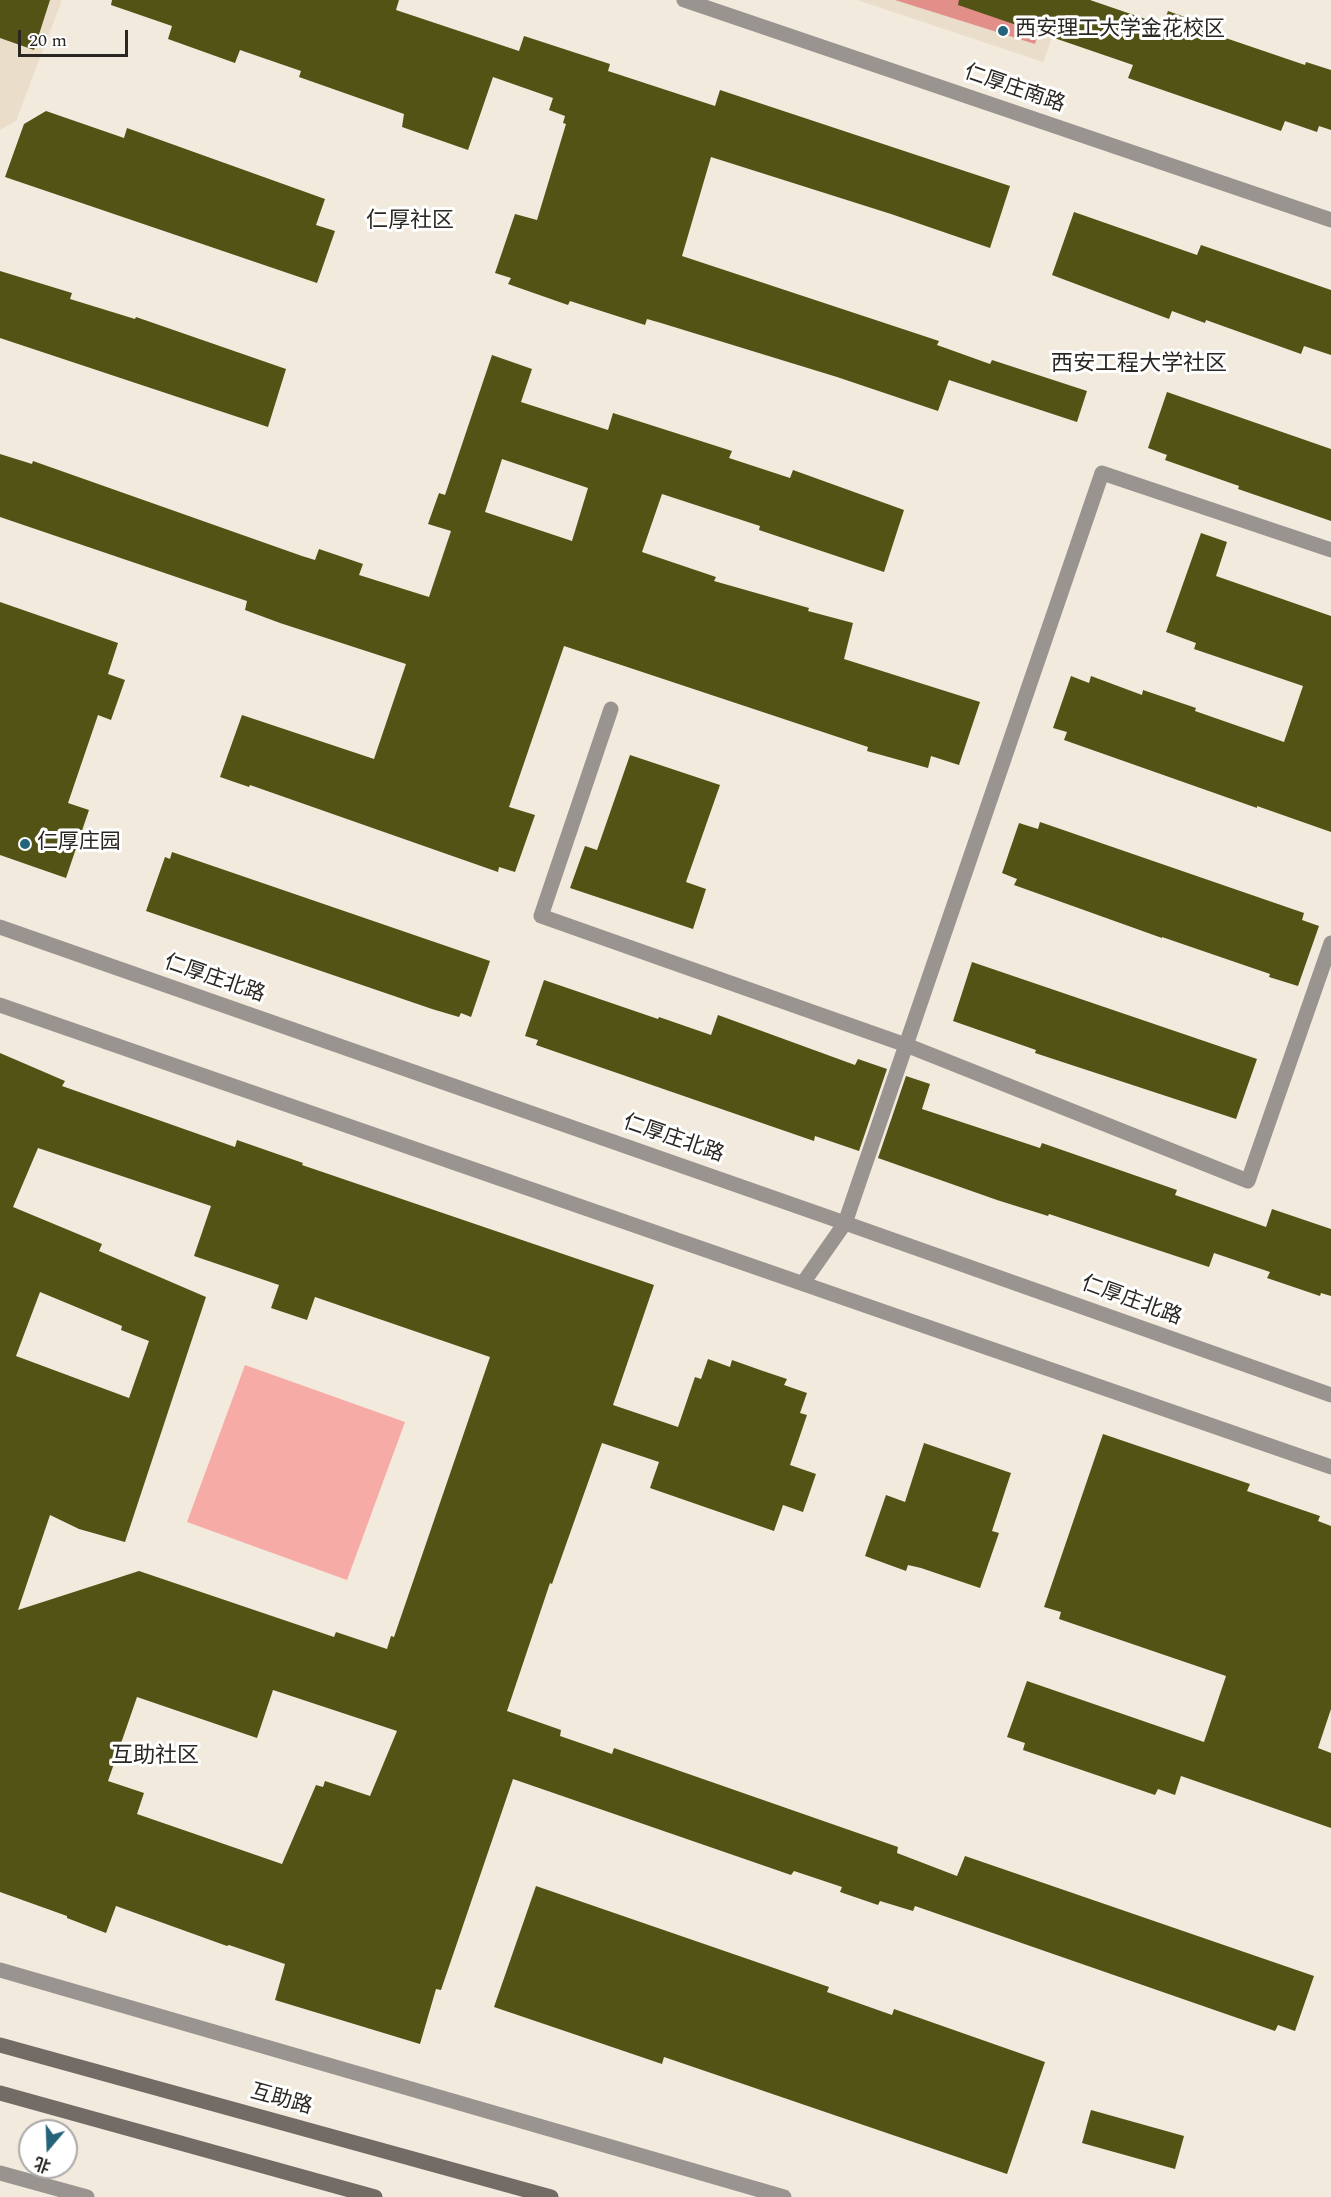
<!DOCTYPE html>
<meta charset="utf-8">
<style>
body{margin:0}
#map{position:relative;width:1331px;height:2197px;overflow:hidden;background:#f2eadd;font-family:Spectral,"Noto Sans SC",serif}
canvas{display:block}
.north{position:absolute;left:18px;top:2119px;width:60px;height:60px;box-sizing:border-box;background:#fff;border:2px solid #aaa9a7;border-radius:50%;rotate:199deg;font-size:16px;font-weight:700;line-height:24px;text-align:center;color:#2a2722}
.north::after{content:'';display:block;margin:auto;width:21px;height:27px;background:#246379;clip-path:polygon(50% 0,100% 100%,50% 72%,0 100%)}
.scale{position:absolute;left:18px;top:30px;width:110px;height:27px;box-sizing:border-box;border:3px solid #2a2722;border-top:0;padding-left:8px;font-size:18px;line-height:21px;white-space:nowrap;color:#2a2722;-webkit-text-stroke:4px #fff;paint-order:stroke}
</style>
<div id="map">
<canvas width="1331" height="2197"></canvas>
<div class="north">北</div>
<div class="scale">20 m</div>
</div>
<script>
const g = document.querySelector('canvas').getContext('2d');
g.lineJoin = 'round';
function fillPath(path, color) { g.fillStyle = color; g.fill(path, 'evenodd'); }
const shape = rows => new Path2D(rows.map(r => 'M' + r).join(''));
function stroke(path, color, width, dash) { g.strokeStyle = color; g.lineWidth = width; g.lineCap = dash ? 'butt' : 'round'; g.setLineDash(dash || []); g.stroke(path); }
function label(font, color, halo, rows, align = 'center') {
  g.font = font + ' Spectral,"Noto Sans SC",serif'; g.lineWidth = 6; g.setLineDash([]); g.textBaseline = 'middle'; g.strokeStyle = halo; g.fillStyle = color; for (const [text, x, y, turn = 0] of rows) {
    g.save(); g.translate(x, y); g.rotate((+turn || 0) * Math.PI / 180); g.textAlign = isNaN(turn) ? turn : align; if (halo) g.strokeText(text, 0, 0); g.fillText(text, 0, 0); g.restore();
  }
}
const built = shape([
 [0,0,62,0,16,121,0,130],
 [857,0,1066,0,1043,62]
]);
const green = shape([
 [245,1365,405,1422,347,1580,187,1522]
]);
const forest = shape([
 [895,0,1049,0,1035,44]
]);
const building = shape([
 [0,0,50,0,34,50,0,38],
 [112,0,399,0,396,10,519,51,524,36,610,64,608,71,715,106,720,90,1010,186,990,248,891,214,711,157,682,256,939,341,937,345,990,364,992,360,1087,391,1077,422,949,380,938,411,837,377,661,323,647,319,645,325,570,301,568,305,508,284,511,278,495,273,515,214,537,220,566,124,563,123,565,116,549,110,553,98,493,77,468,150,402,127,404,114,299,77,301,71,240,50,235,63,168,39,172,26,111,5],
 [959,0,1090,0,1163,25,1168,11,1207,25,1205,31,1305,65,1306,62,1331,70,1331,130,1319,126,1317,132,1285,121,1281,131,1128,78,1133,65,958,5],
 [46,111,124,138,127,128,325,199,316,225,335,231,317,283,5,177,24,124],
 [1074,212,1197,255,1201,245,1331,290,1331,355,1304,346,1301,354,1206,320,1205,323,1172,311,1169,319,1052,275],
 [0,271,72,293,70,299,135,319,136,317,286,369,268,427,0,338],
 [492,355,532,369,521,402,608,430,613,413,732,451,729,458,790,478,793,470,904,510,884,572,759,530,760,526,662,494,642,552,716,577,714,581,809,608,808,611,853,623,844,659,980,702,959,765,931,756,928,768,867,751,868,747,564,646,509,807,535,815,515,872,499,867,498,872,250,785,249,787,220,777,242,715,374,759,406,664,280,623,245,610,247,601,0,517,0,454,32,464,33,461,302,556,315,560,319,549,363,564,359,575,429,597,451,531,428,524,439,493,445,495],
 [502,459,588,488,572,541,485,512],
 [1167,392,1331,449,1331,521,1238,489,1239,486,1165,460,1167,455,1148,448],
 [1201,533,1227,542,1216,576,1331,616,1331,832,1257,806,1257,808,1064,740,1067,732,1053,728,1071,676,1089,683,1091,676,1142,695,1143,690,1196,708,1195,711,1284,742,1303,686,1194,649,1196,643,1166,632],
 [0,602,118,643,108,674,125,680,111,720,98,715,68,803,89,810,66,878,0,855],
 [630,755,720,785,686,882,706,889,693,929,570,888,585,846,597,850],
 [1040,822,1304,913,1302,920,1319,926,1298,986,1269,977,1270,974,1162,937,1162,938,1014,885,1017,879,1002,873,1019,823,1038,829],
 [172,852,490,961,471,1017,461,1013,459,1017,432,1009,146,911,165,857,170,859],
 [972,962,1257,1059,1236,1119,1035,1053,1036,1050,953,1021],
 [544,980,658,1019,659,1017,711,1035,718,1015,855,1065,858,1059,887,1069,859,1151,815,1136,814,1141,536,1045,538,1040,525,1036],
 [0,1053,65,1081,62,1086,235,1147,237,1140,303,1163,302,1165,654,1285,613,1405,678,1427,695,1377,701,1379,708,1359,730,1367,732,1360,763,1371,787,1379,784,1385,807,1393,800,1413,807,1415,790,1465,816,1474,803,1512,783,1505,774,1531,650,1488,659,1462,602,1443,552,1584,550,1583,507,1711,561,1730,560,1736,612,1754,614,1748,898,1847,897,1853,957,1876,965,1856,1314,1976,1295,2031,1278,2025,1275,2031,915,1906,913,1911,880,1901,878,1905,840,1892,842,1887,794,1871,791,1875,513,1779,441,1990,436,1989,420,2044,275,2000,285,1964,229,1945,227,1946,116,1906,106,1933,67,1918,67,1916,0,1892],
 [38,1148,211,1206,194,1256,279,1285,271,1308,307,1320,315,1297,490,1357,394,1637,391,1636,387,1649,336,1632,334,1637,139,1571,18,1610,50,1515,79,1529,125,1542,206,1297,99,1251,102,1244,13,1207],
 [40,1292,122,1326,121,1330,149,1341,129,1398,16,1356],
 [273,1690,397,1731,370,1796,325,1781,323,1787,316,1785,282,1864,137,1814,144,1793,108,1781,137,1697,257,1738],
 [906,1076,930,1084,922,1109,1040,1148,1042,1143,1177,1190,1175,1195,1266,1227,1272,1209,1331,1229,1331,1296,1321,1293,1320,1296,1267,1278,1270,1272,1214,1253,1209,1267,1049,1214,1048,1216,997,1200,878,1158],
 [1103,1434,1250,1484,1247,1491,1320,1516,1318,1521,1331,1526,1331,1709,1318,1748,1331,1753,1331,1828,1181,1776,1175,1795,1158,1789,1155,1795,1023,1750,1025,1743,1007,1737,1027,1681,1204,1742,1226,1676,1059,1619,1061,1612,1044,1607],
 [924,1443,1011,1473,992,1531,999,1533,980,1588,921,1568,908,1565,906,1571,865,1556,886,1495,905,1502],
 [536,1886,829,1987,827,1992,892,2015,894,2009,1045,2062,1007,2174,664,2057,662,2064,494,2007],
 [1091,2110,1184,2136,1175,2169,1082,2143]
]);
const minor = shape([
 [611,709,541,916,906,1045,1248,1181,1331,943],
 [803,1283,845,1223,1102,473,1331,550]
]);
const tertiary = shape([
 [684,0,1331,220],
 [0,927,845,1223,1331,1395],
 [0,1005,1331,1467],
 [0,1970,784,2197],
 [0,2173,87,2197]
]);
const secondary = shape([
 [0,2045,551,2197],
 [0,2093,375,2197]
]);
const markers = [
 [1003,31,6,"#246379"],
 [25,844,6,"#246379"]
];
const poiNames = [
 ["西安理工大学金花校区",1015,31],
 ["仁厚庄园",37,844]
];
const streetNames = [
 ["仁厚庄南路",1014,90,19],
 ["仁厚庄北路",214,980,19],
 ["仁厚庄北路",673,1140,19],
 ["仁厚庄北路",1131,1302,20],
 ["互助路",281,2101,15]
];
const neighbourhoodNames = [
 ["仁厚社区",410,223],
 ["西安工程大学社区",1139,366],
 ["互助社区",155,1758]
];
fillPath(built, '#eadeca');
fillPath(green, '#f7aba6');
fillPath(forest, '#e28f8a');
fillPath(building, '#535316');
stroke(minor, '#9a9491', 15);
stroke(tertiary, '#9a9491', 15);
stroke(secondary, '#736b66', 15);
for (const [x, y, r, color] of markers) { const dot = new Path2D(); dot.arc(x, y, r, 0, 2 * Math.PI); g.fillStyle = color; g.fill(dot); stroke(dot, '#fff', 2); }
label('21px', '#2a2722', '#fff', poiNames, 'left');
label('21px', '#2a2722', '#fff', streetNames);
label('22px', '#2a2722', '#fff', neighbourhoodNames);
</script>
